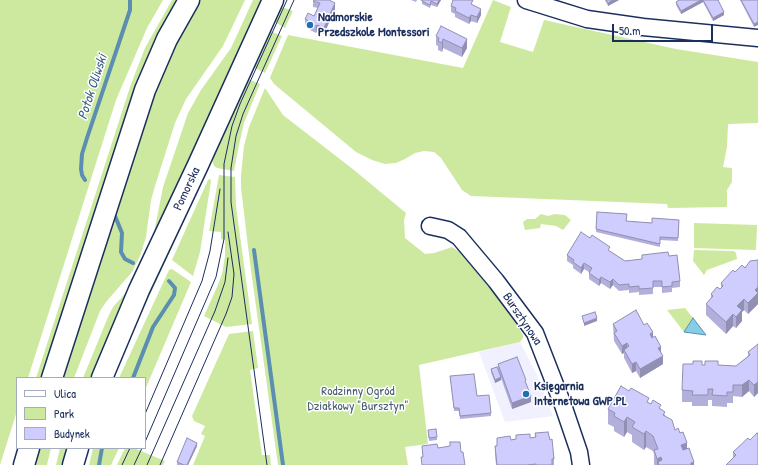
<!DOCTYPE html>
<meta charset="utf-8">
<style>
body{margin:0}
#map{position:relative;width:758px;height:465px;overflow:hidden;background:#fff;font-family:"Patrick Hand",sans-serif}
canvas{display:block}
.legend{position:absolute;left:16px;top:377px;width:130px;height:72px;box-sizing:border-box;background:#fff;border:1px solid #a4acbf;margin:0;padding:5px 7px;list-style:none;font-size:12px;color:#1b2f5e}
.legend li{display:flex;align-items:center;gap:8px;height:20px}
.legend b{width:20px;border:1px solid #a4acbf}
.scale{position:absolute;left:612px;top:24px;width:101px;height:18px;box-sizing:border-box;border:2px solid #1b2f5e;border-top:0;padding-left:5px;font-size:12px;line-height:14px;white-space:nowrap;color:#1b2f5e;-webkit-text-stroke:3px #fff;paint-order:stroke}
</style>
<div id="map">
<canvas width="758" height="465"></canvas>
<ul class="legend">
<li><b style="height:5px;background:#fff"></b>Ulica</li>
<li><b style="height:11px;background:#cde9a0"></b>Park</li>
<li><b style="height:11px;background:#cfccfe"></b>Budynek</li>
</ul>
<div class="scale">50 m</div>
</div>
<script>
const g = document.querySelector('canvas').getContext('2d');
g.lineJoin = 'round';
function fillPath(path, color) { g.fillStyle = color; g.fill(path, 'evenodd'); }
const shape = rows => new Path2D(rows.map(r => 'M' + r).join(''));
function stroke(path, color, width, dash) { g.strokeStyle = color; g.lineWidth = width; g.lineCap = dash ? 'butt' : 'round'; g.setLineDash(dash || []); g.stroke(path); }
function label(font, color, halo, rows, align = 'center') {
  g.font = font + ' "Patrick Hand",sans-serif'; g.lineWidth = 3; g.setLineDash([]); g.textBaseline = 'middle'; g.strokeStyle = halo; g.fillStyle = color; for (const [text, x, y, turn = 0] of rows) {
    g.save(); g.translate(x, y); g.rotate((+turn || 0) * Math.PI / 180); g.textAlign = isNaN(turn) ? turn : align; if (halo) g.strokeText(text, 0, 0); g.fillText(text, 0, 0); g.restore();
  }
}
const built = shape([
 [520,342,537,375,553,416,505,422,479,352]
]);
const green = shape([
 [0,0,163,0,147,28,116,100,28,378,17,378,17,411,0,465],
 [172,0,180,0,45,378,36,378,130,87,145,48],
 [198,0,245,0,223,46,186,99,175,123,155,186,151,200,146,237,140,256,132,272,106,302,100,311,74,378,61,378,143,120,162,69],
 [253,0,266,0,153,238,163,187,188,113,201,90,231,48],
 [493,0,511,7,500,42,533,52,544,20,676,49,758,62,758,123,728,124,727,147,723,167,732,168,732,182,727,190,727,207,668,208,667,204,471,196,462,190,441,158,434,152,424,151,415,153,405,159,396,163,385,164,372,160,356,152,274,84,270,78,271,75,288,35,463,68],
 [279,6,293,11,285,28,273,21],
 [268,30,282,36,265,73,253,67],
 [248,79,260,84,244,123,239,145,234,171,217,168,214,166,210,153],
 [265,88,283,115,354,170,406,213,404,220,405,238,425,254,434,253,452,247,460,252,497,297,515,322,523,335,523,338,520,342,419,365,428,444,405,447,408,465,278,465,250,263,241,188,241,175,244,146,249,127],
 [201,173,205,175,112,378,162,259],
 [219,175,235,177,236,206,252,324,226,327,204,316,217,287,222,274,225,256,225,240,221,239,221,232,209,231],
 [210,179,211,181,200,252,193,276,172,260,208,180],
 [541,214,548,216,555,214,565,215,571,220,563,230,556,226,541,224,540,228,525,230,523,222,527,219,535,219],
 [694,223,757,225,756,250,694,248],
 [694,250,734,251,736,253,737,259,707,270,704,275,693,261],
 [172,269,191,282,145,390,145,378,119,378,169,270],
 [130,288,94,378,83,378,108,317,113,307],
 [685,308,693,318,684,332,667,310],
 [253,331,258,368,250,370,262,455,270,455,271,465,193,465,205,436,201,434,205,426,194,421,192,416,229,334],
 [38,448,51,448,47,465,33,465],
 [60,448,70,448,65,465,56,465],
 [93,448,119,448,111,465,89,465],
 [125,448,134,448,165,461,163,465,117,465]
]);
const water = shape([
 [693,318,706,335,684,332,693,318]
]);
const stream = shape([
 [85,180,82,175,81,169,82,154,87,138,130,10,130,0],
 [115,216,122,233,121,252,125,259,133,263],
 [254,250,283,465],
 [133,378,153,327,174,295,175,288,169,281],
 [99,465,102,448]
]);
const minor = shape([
 [526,0,587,19,643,27,758,38],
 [430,226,448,230,459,237,496,281,535,333,563,405,579,452,581,465]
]);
const tertiary = shape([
 [52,378,145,90,167,39,189,0],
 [102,378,139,290,198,165,273,0],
 [24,465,29,448],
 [73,465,78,448]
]);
const tram = shape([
 [145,414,202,281,210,251,220,189],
 [145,442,216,277,224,239,224,164,232,126,240,104,287,0],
 [122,465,130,448],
 [134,465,142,448],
 [147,465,215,311,225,282,228,258],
 [160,465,226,314,232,297,234,274,228,232],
 [267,465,231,202,231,168,236,136,243,114,294,0]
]);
const wall = shape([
 [411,0,417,0,416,2],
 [420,0,441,0,437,7,431,5,430,8,422,4,422,1],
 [605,0,619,0,608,6],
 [679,0,718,0,724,15,713,21,703,2,681,14,676,5,676,2],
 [740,0,758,0,754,27],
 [313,1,335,9,324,34,317,31,316,33,310,30,310,28,305,25,305,19,314,16,318,8,313,7],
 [473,5,481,15,477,23,471,21,469,24,455,17,455,14,451,12,451,6],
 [436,36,467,48,462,57,443,48,442,52,438,50,438,46,436,45],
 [597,212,627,221,652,223,679,220,678,241,660,240,660,247,596,232],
 [610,251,625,261,669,256,680,281,680,287,672,288,672,292,662,293,662,287,653,287,653,294,639,295,639,292,629,293,629,290,619,291,613,285,610,289,601,283,599,286,589,279,589,272,584,269,581,274,573,268,573,265,567,261,567,255],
 [758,260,758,304,748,314,744,310,742,312,742,321,736,328,733,326,726,334,706,315,706,304,711,299,711,294,721,288,721,283,735,272],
 [613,324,653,337,661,353,663,364,640,378,636,371,632,373,624,358,624,353,622,354,614,341],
 [758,344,758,393,754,397,749,391,742,397,733,396,733,403,727,403,727,407,712,406,712,400,708,400,708,406,692,406,692,402,682,402,682,390,702,365,736,366,748,356,748,352],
 [498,364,526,383,531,402,512,409,501,378,501,380,495,383,491,372,491,369,498,369],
 [450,376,477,396,491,413,491,416,460,419,459,411,454,411],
 [649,403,661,409,675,430,680,433,694,465,654,465,654,454,653,451,646,447,644,450,632,442,632,435,627,432,624,437,614,431,614,427,608,424,608,409],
 [428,430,437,437,437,440,429,441],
 [535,433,550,440,554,459,554,465,496,465,495,455,495,446,497,446,497,438,511,440,516,439,516,435,530,438,535,437],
 [750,440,733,458,733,452],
 [197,446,188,465,177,465,177,462]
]);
const shadedWall = shape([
 [439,0,441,0,437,7,437,4],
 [613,0,619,0,608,6,608,3],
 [701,0,703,0,703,2,681,14,681,11],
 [335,3,335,9,324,34,324,28],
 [481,9,481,15,477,23,477,17],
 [724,12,724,15,713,21,713,18],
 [471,15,471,21,469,24,469,18],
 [758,22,758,25,754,27,754,24],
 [317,25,317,31,316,33,316,26],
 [443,39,443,48,442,52,442,43],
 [467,39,467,48,462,57,462,48],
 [584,263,584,269,581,274,581,268],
 [601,277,601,283,599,286,599,280],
 [613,279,613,285,610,289,610,282],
 [758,287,758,304,748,314,748,303,755,290],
 [744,299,744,310,742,312,742,321,736,328,736,317,737,306],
 [733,314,733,326,726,334,726,322],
 [597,318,597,321,584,326,584,323],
 [653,332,653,341,650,334],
 [627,343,627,351,624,350,624,353,622,354,622,346],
 [661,347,661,355,658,348],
 [663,356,663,364,640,378,640,369],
 [636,362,636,371,632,373,632,364],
 [501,377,501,380,495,383,495,380],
 [749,380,749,391,742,397,742,385],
 [758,382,758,393,754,397,754,385],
 [531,396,531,402,512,409,512,403],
 [627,417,627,432,624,437,624,422],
 [646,431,646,447,644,450,644,434],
 [197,443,197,446,188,465,187,465],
 [687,443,687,458,681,460,681,445],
 [661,457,661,465,658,462,658,465,657,465,657,459],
 [694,462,694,465,691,465,691,463]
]);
const building = shape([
 [314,0,329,0,335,3,324,28,317,25,316,26,310,24,311,22,305,19,308,13,314,16,320,3,313,1,314,0],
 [422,0,439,0,437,4,431,1,430,5,422,1,422,0],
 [453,0,473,0,471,4,481,9,477,17,471,15,469,18,455,11,456,8,451,6,453,0],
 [606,0,613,0,608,3,606,0],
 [679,0,701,0,681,11,676,2,679,0],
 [703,0,718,0,724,12,713,18,703,0],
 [741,0,758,0,758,22,754,24,741,0],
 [441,26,467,39,462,48,443,39,442,43,438,41,439,38,436,36,441,26],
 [597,212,627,214,626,221,652,223,652,218,679,220,678,238,660,237,660,244,596,229,597,212],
 [581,232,590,238,592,235,610,247,608,250,625,261,642,259,642,255,668,252,669,256,677,255,680,281,672,282,672,286,662,287,662,281,653,281,653,288,639,289,639,286,629,287,629,284,619,285,613,279,610,282,601,277,599,280,589,273,592,268,584,263,581,268,573,262,574,260,567,255,581,232],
 [758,260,758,287,755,290,758,293,748,303,744,299,737,306,742,310,736,317,733,314,726,322,706,304,713,296,711,294,717,287,720,289,723,286,721,283,733,270,735,272,742,265,745,268,750,261,758,260],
 [636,310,644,325,647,323,653,332,650,334,652,338,655,336,661,347,658,348,663,356,640,369,636,362,632,364,624,350,629,346,627,343,622,346,614,333,617,331,613,324,636,310],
 [595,312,597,318,584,323,582,316,595,312],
 [758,344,758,382,754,385,749,380,742,385,733,385,733,392,727,392,727,396,712,395,713,389,708,389,708,395,692,395,693,391,682,390,683,364,693,364,693,361,702,361,702,365,705,365,705,361,718,361,718,365,736,366,750,355,748,352,758,344],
 [517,357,526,380,525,381,531,396,512,403,498,364,517,357],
 [497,367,501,377,495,380,491,369,497,367],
 [474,374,477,396,489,395,491,413,460,416,459,408,454,408,450,376,474,374],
 [621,386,629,391,631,388,649,398,647,402,651,404,653,400,661,405,659,408,665,412,663,415,672,420,675,430,678,428,680,433,683,432,687,443,681,445,683,450,689,448,694,462,691,463,691,465,659,465,658,462,662,460,661,457,657,459,654,450,658,449,653,436,646,431,644,434,632,427,635,422,627,417,624,422,614,416,615,413,608,409,621,386],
 [436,429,437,437,429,438,428,430,436,429],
 [548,432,550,440,552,439,554,459,552,459,552,465,536,465,536,464,527,465,497,465,495,446,497,446,497,438,510,436,511,440,516,439,516,435,530,434,530,438,536,437,535,433,548,432],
 [757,433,758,434,758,465,726,465,736,455,733,452,748,438,750,440,757,433],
 [187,438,197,443,187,465,184,465,177,462,187,438],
 [450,442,460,442,461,452,463,452,465,465,422,465,421,457,423,457,422,446,437,444,438,448,450,446,450,442]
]);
const markers = [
 [310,25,4,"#1f6fb2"],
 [526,394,4,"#1f6fb2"]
];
const poiNames = [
 ["Nadmorskie",318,18],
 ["Przedszkole Montessori",318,33],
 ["Księgarnia",534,387],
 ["Internetowa GWP.PL",534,402]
];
const streetNames = [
 ["Pomorska",187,189,-65],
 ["Bursztynowa",522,319,56]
];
const parkNames = [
 ["Rodzinny Ogród",358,392],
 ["Działkowy \"Bursztyn\"",358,407]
];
const waterNames = [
 ["Potok Oliwski",93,87,-72]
];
fillPath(built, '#f1f0ff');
fillPath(green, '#cde9a0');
fillPath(water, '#86cde7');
stroke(water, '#5b8eb0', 1);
stroke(stream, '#5b8eb0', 4);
stroke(minor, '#1b2f5e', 19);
stroke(tertiary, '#1b2f5e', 23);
stroke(minor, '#fff', 16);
stroke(tertiary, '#fff', 20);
stroke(tram, '#1b2f5e', 1);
fillPath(wall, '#b2afda');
fillPath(shadedWall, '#918fb2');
fillPath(building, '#cfccfe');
stroke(building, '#918fb2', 1);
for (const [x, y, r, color] of markers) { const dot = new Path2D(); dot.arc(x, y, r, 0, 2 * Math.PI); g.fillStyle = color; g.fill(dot); stroke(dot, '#fff', 1.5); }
label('bold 13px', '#1b2f5e', '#fff', poiNames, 'left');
label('13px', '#1b2f5e', '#fff', streetNames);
label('13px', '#485e6e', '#fff', parkNames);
label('italic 14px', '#3b5e87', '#fff', waterNames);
</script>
